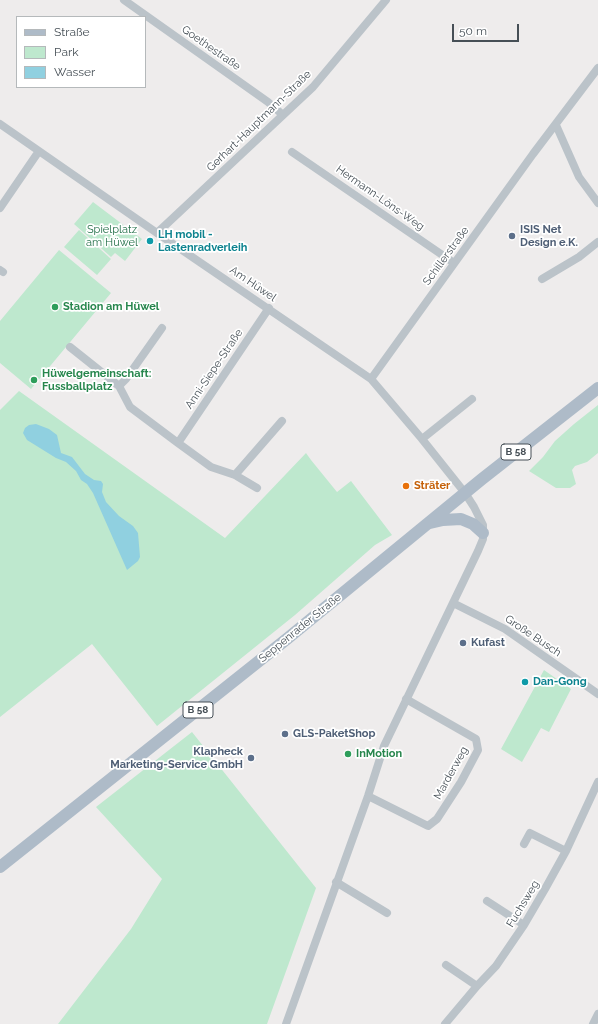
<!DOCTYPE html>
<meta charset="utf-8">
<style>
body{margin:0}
#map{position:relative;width:598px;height:1024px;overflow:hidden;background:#eeecec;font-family:Raleway,sans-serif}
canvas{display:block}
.legend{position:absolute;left:16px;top:16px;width:130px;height:72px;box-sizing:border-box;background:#fff;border:1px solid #b5b9bb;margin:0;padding:5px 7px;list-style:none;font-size:12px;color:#464f56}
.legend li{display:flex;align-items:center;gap:8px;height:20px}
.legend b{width:20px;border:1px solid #b5b9bb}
.scale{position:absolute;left:452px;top:24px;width:67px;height:18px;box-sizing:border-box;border:2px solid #464f56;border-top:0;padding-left:5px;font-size:12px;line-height:14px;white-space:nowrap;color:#464f56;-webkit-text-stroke:3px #fff;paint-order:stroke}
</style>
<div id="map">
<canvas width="598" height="1024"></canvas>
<ul class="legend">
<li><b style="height:5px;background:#aebbc8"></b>Straße</li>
<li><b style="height:11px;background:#bee8ce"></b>Park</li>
<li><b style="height:11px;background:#90d0e0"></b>Wasser</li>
</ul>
<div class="scale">50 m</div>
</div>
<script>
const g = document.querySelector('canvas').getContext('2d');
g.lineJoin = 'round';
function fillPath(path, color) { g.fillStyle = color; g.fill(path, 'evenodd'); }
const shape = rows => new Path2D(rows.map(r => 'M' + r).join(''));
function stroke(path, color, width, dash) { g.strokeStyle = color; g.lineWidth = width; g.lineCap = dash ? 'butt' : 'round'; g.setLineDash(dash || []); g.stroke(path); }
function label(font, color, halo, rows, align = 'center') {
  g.font = font + ' Raleway,sans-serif'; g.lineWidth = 3.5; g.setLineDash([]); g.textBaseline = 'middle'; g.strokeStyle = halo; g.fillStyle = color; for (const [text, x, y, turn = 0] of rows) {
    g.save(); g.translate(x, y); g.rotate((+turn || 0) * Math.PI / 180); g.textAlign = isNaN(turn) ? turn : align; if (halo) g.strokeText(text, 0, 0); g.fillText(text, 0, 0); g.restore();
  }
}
const green = shape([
 [93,202,142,239,125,261,115,253,111,257,74,224],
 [79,230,111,259,97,275,64,247],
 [59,250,111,293,31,389,0,363,0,321],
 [19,391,225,538,306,453,311,460,337,492,351,481,392,535,375,545,295,615,157,726,92,644,0,717,0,410],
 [598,405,598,453,587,462,575,466,572,470,576,484,570,488,556,488,529,471,543,457,555,441,574,424],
 [544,670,571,689,549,732,541,728,522,762,501,749],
 [192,732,316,888,267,1024,58,1024,131,929,162,879,96,807]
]);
const water = shape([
 [36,424,49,429,57,435,61,453,72,457,85,474,94,480,101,481,103,484,102,492,106,502,119,516,133,526,138,533,140,557,138,561,127,570,93,493,87,484,81,480,76,471,66,462,56,458,27,440,23,433,25,428,29,425]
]);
const street = shape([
 [124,0,268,102,283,115],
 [0,124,157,233,371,379,422,439,465,493,474,507,483,525,483,539,478,551,384,746,368,796,286,1024],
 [556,125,579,177,598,203],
 [292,152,454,263],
 [0,208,39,151],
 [157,233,313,87,386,0],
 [0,270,3,272],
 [542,279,579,257,598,242],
 [70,347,119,386,130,407,178,443,211,467,235,475,257,488],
 [371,379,533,154,598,68],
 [119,386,126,379,162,328],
 [422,439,472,399],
 [178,443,269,308],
 [235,475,282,421],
 [453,603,505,629,598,694],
 [368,796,428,826,437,819,461,782,478,750,476,739,406,699],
 [524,844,530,833,566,851],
 [336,882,387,913],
 [487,901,524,925],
 [446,965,477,986],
 [445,1024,477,986,496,966,524,925,545,889,566,851,598,782],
 [593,1024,598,1014]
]);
const primary = shape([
 [430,523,443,520,461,519,473,524,483,533],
 [0,867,288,638,482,479,598,388]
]);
const markers = [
 [512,236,4,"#5c6f8a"],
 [150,241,4,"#0f9aa8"],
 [55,307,4,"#2e9e5b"],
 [34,380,4,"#2e9e5b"],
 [406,486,4,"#e8710a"],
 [463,643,4,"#5c6f8a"],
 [525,682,4,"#0f9aa8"],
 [285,734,4,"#5c6f8a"],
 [348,754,4,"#2e9e5b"],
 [251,758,4,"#5c6f8a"]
];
const shields = [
 [516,452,30],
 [198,710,30]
];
const shieldNames = [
 ["B 58",516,452],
 ["B 58",198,710]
];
const streetNames = [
 ["Goethestraße",211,48,35],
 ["Gerhart-Hauptmann-Straße",259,121,-44],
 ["Hermann-Löns-Weg",380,198,35],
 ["Schillerstraße",446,256,-54],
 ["Am Hüwel",253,284,34],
 ["Anni-Siepe-Straße",214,369,-56],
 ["Seppenrader Straße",300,628,-39],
 ["Große Busch",533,636,34],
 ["Marderweg",451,773,-61],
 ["Fuchsweg",523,904,-59]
];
const parkNames = [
 ["Spielplatz",112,230],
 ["am Hüwel",112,243]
];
const serviceNames = [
 ["ISIS Net",520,230],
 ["Design e.K.",520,243],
 ["Kufast",471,643],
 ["GLS-PaketShop",293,734],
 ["Klapheck",243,752,"right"],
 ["Marketing-Service GmbH",243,765,"right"]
];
const cultureNames = [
 ["LH mobil -",158,235],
 ["Lastenradverleih",158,248],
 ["Dan-Gong",533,682]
];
const leisureNames = [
 ["Stadion am Hüwel",63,307],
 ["Hüwelgemeinschaft:",42,374],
 ["Fussballplatz",42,387],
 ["InMotion",356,754]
];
const foodNames = [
 ["Sträter",414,486]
];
fillPath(green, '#bee8ce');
fillPath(water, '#90d0e0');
stroke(street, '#bbc3c9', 8);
stroke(primary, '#aebbc8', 12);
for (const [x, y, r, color] of markers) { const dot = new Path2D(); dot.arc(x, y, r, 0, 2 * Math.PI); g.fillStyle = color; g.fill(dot); stroke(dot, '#fff', 1.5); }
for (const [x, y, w] of shields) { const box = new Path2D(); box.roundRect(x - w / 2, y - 8, w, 16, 3); g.fillStyle = '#fff'; g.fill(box); stroke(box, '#464f56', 1); }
label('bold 10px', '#464f56', null, shieldNames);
label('11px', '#464f56', '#fff', streetNames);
label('11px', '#216e47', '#fff', parkNames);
label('bold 11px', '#4e5e75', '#fff', serviceNames, 'left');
label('bold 11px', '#0d838f', '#fff', cultureNames, 'left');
label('bold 11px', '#27864d', '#fff', leisureNames, 'left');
label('bold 11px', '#c56008', '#fff', foodNames, 'left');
</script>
